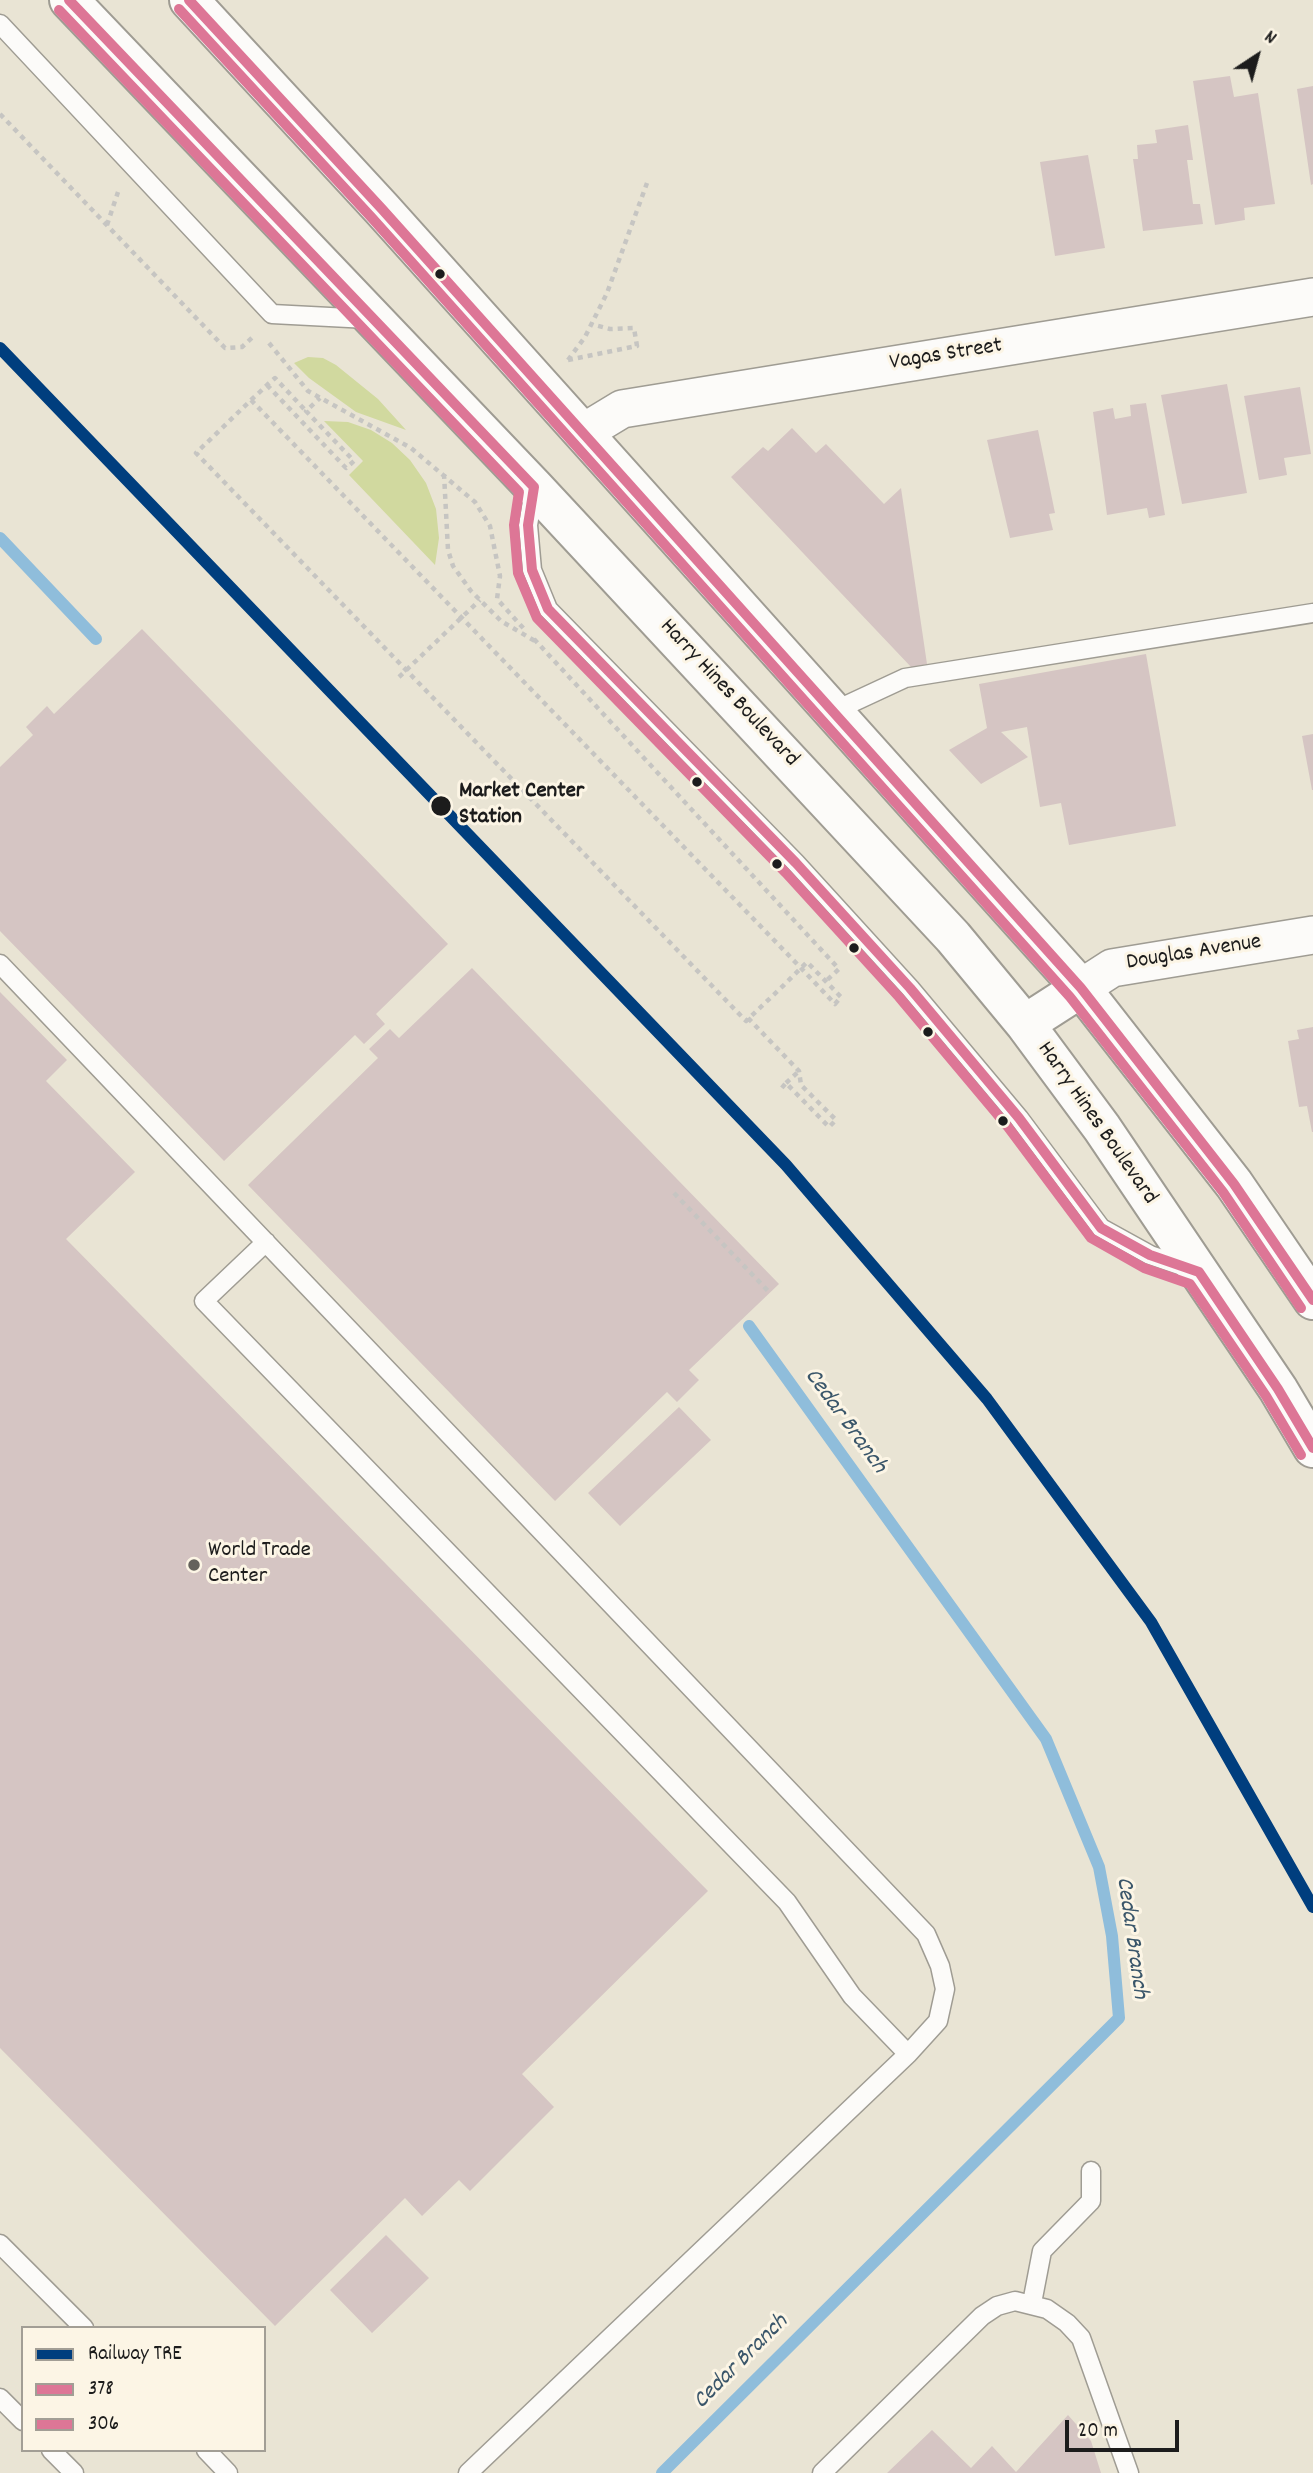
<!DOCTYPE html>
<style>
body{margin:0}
#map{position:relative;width:1313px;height:2473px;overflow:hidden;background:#e9e4d4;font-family:Dekko,sans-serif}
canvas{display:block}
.legend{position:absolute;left:21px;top:2326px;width:245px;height:126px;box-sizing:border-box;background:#fcf5e5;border:2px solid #a29e95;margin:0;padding:9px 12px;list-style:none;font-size:21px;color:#1c1c1c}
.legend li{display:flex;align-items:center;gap:14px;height:35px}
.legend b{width:35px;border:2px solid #a29e95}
.north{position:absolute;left:1222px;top:21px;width:70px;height:70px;-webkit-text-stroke:5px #fcf5e5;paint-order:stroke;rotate:36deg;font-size:19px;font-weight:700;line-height:28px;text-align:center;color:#1c1c1c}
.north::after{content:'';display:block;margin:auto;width:24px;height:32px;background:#1c1c1c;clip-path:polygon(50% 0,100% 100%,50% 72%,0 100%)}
.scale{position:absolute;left:1065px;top:2420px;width:114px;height:32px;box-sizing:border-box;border:4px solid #1c1c1c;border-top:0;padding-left:9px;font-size:21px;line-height:24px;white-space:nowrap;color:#1c1c1c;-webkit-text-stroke:5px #fcf5e5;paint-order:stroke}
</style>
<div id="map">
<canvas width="1313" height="2473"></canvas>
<ul class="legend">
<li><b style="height:9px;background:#003e7e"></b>Railway TRE</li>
<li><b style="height:9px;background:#dd7696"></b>378</li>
<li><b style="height:9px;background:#dd7696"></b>306</li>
</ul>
<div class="north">N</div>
<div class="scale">20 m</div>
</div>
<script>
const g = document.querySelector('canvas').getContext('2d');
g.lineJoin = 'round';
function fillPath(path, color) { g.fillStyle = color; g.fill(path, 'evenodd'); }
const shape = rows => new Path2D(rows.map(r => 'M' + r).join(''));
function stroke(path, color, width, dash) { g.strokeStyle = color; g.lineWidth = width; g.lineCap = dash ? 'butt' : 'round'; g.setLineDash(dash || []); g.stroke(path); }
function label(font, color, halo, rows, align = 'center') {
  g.font = font + ' Dekko,sans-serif'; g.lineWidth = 6; g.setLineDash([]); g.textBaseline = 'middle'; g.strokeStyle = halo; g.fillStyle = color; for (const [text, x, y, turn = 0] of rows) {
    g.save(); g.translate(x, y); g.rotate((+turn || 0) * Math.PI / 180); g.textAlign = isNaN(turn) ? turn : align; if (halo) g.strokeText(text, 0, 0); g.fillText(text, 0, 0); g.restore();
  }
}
const green = shape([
 [308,357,323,358,336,365,378,399,406,430,356,412,309,378,294,363],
 [324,421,348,422,371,430,392,443,410,460,426,483,436,509,439,538,435,565,349,475,363,461]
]);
const stream = shape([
 [0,538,96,639],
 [662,2473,1119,2018,1112,1936,1099,1867,1046,1739,749,1326]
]);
const building = shape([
 [1230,76,1234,97,1258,93,1275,204,1244,208,1245,220,1215,225,1193,81],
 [1313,86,1313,184,1311,185,1297,89],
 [1188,125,1193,160,1187,160,1193,204,1200,204,1203,224,1143,231,1133,159,1138,159,1137,145,1157,143,1155,130],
 [1088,155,1105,248,1055,256,1040,162],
 [1227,384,1247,493,1182,504,1161,395],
 [1300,387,1311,454,1284,458,1287,475,1259,480,1244,396],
 [1146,403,1165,515,1149,518,1147,508,1107,515,1093,412,1113,408,1115,419,1131,416,1130,405],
 [792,428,816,453,826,444,884,504,901,488,927,664,912,668,731,477,763,447,768,451],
 [1038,430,1055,513,1049,514,1053,530,1010,538,987,440],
 [142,629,448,944,376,1014,385,1024,364,1044,355,1035,224,1161,0,931,0,767,33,735,26,727,47,706,54,714],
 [1146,654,1176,826,1069,845,1061,803,1040,807,1027,727,1001,732,1028,757,981,784,949,750,987,728,979,684],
 [1313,734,1313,790,1312,790,1302,736],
 [472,968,779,1284,689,1370,699,1380,677,1402,667,1392,555,1501,248,1185,378,1058,369,1049,390,1029,399,1038],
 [0,992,67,1060,46,1081,135,1172,66,1239,708,1891,522,2074,554,2107,470,2191,459,2180,422,2216,405,2198,275,2326,0,2048],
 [1313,1027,1313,1132,1312,1132,1307,1106,1299,1107,1288,1041,1299,1039,1297,1030],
 [679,1407,711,1440,620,1526,588,1493],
 [386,2235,429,2278,372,2333,330,2290],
 [1068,2415,1091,2441,1101,2473,887,2473,932,2430,971,2468,992,2446,1016,2472]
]);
const path = shape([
 [0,114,225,348,242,347,255,335],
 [107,225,118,192],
 [269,343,308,391,411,448,475,502,490,526,500,576,497,599,525,630],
 [568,360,585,337,607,293,647,183],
 [568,360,637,346,634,328,610,329,591,324],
 [267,385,346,468,354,461,306,411,320,398],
 [251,400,462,618,801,968,835,1004,841,997,807,962,784,985,746,1021,196,453,217,433,251,400,263,389,267,385,275,378,306,411],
 [444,474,448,550,453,566,471,591,501,621,535,641],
 [534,639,839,969,826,981],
 [399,677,480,600],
 [748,1018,799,1071,801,1085,836,1120,829,1127,786,1083,780,1090],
 [786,1083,798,1072],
 [674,1193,770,1293]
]);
const service = shape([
 [0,24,272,314,368,319],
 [534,490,528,525,532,570,548,609,796,863,910,988,1019,1118,1101,1228,1150,1255,1191,1269],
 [834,711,905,678,1313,613],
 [0,964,926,1934,940,1966,945,1989,938,2021,908,2054,468,2473],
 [266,1242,204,1301,787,1902,852,1996,908,2054],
 [0,2244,84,2328],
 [1032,2303,1042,2251,1091,2201,1091,2171],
 [0,2398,23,2421],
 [51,2450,74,2473],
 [206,2450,228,2473],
 [822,2473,982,2316,997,2306,1015,2301,1047,2309,1067,2323,1081,2338,1129,2473]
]);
const minor = shape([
 [584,432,622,409,1313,297],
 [1081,988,1112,968,1313,935]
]);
const primary = shape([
 [69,0,534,487,953,937,1025,1024,1102,1128,1278,1389,1313,1448],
 [189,0,382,209,1081,988,1234,1184,1313,1300],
 [1025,1024,1081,988]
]);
const bus1 = shape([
 [69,0,534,487],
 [189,0,382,209,1081,988,1234,1184,1313,1300],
 [534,487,528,525,532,570,548,609,796,863,910,988,1019,1118,1101,1228,1150,1255,1199,1272],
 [1199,1272,1278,1389,1313,1448]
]);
const bus2 = shape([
 [179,9,372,218,1070,997,1223,1192,1301,1308],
 [59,10,519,492,514,525,518,573,537,618,786,873,899,997,1008,1127,1091,1238,1144,1268,1190,1284,1266,1396,1301,1455]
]);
const rail1 = shape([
 [0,348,786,1165,987,1399,1151,1622,1313,1907]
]);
const markers = [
 [440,274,6,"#1c1c1c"],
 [697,782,6,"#1c1c1c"],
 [441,806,11,"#1c1c1c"],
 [777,864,6,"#1c1c1c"],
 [854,948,6,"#1c1c1c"],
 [928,1032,6,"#1c1c1c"],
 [1003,1121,6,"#1c1c1c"],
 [194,1565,7,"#64625c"]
];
const streetNames = [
 ["Vagas Street",946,356,-9],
 ["Harry Hines Boulevard",728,694,47],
 ["Douglas Avenue",1194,954,-9],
 ["Harry Hines Boulevard",1096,1124,55]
];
const stopNames = [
 ["Market Center",459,793],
 ["Station",459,819]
];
const poiNames = [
 ["World Trade",208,1552],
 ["Center",208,1578]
];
const waterNames = [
 ["Cedar Branch",844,1422,54],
 ["Cedar Branch",1130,1938,82],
 ["Cedar Branch",742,2363,-45]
];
fillPath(green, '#d1d99f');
stroke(stream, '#8fbddb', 12);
fillPath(building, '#d5c5c3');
stroke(service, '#9f9c93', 21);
stroke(minor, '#9f9c93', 40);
stroke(primary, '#9f9c93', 42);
stroke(path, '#c6c5c2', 4.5, [5, 5]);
stroke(service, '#fcfbf9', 18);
stroke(minor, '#fcfbf9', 37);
stroke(primary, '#fcfbf9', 38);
stroke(bus1, '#dd7696', 10);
stroke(bus2, '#dd7696', 10);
stroke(rail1, '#003e7e', 12);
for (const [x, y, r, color] of markers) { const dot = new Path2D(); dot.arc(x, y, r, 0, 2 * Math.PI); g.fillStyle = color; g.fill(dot); stroke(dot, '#fcf5e5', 2.5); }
label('23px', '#1c1c1c', '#fcf5e5', streetNames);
label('bold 23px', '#1c1c1c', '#fcf5e5', stopNames, 'left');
label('23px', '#1c1c1c', '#fcf5e5', poiNames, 'left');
label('italic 24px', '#3a566a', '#fcf5e5', waterNames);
</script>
